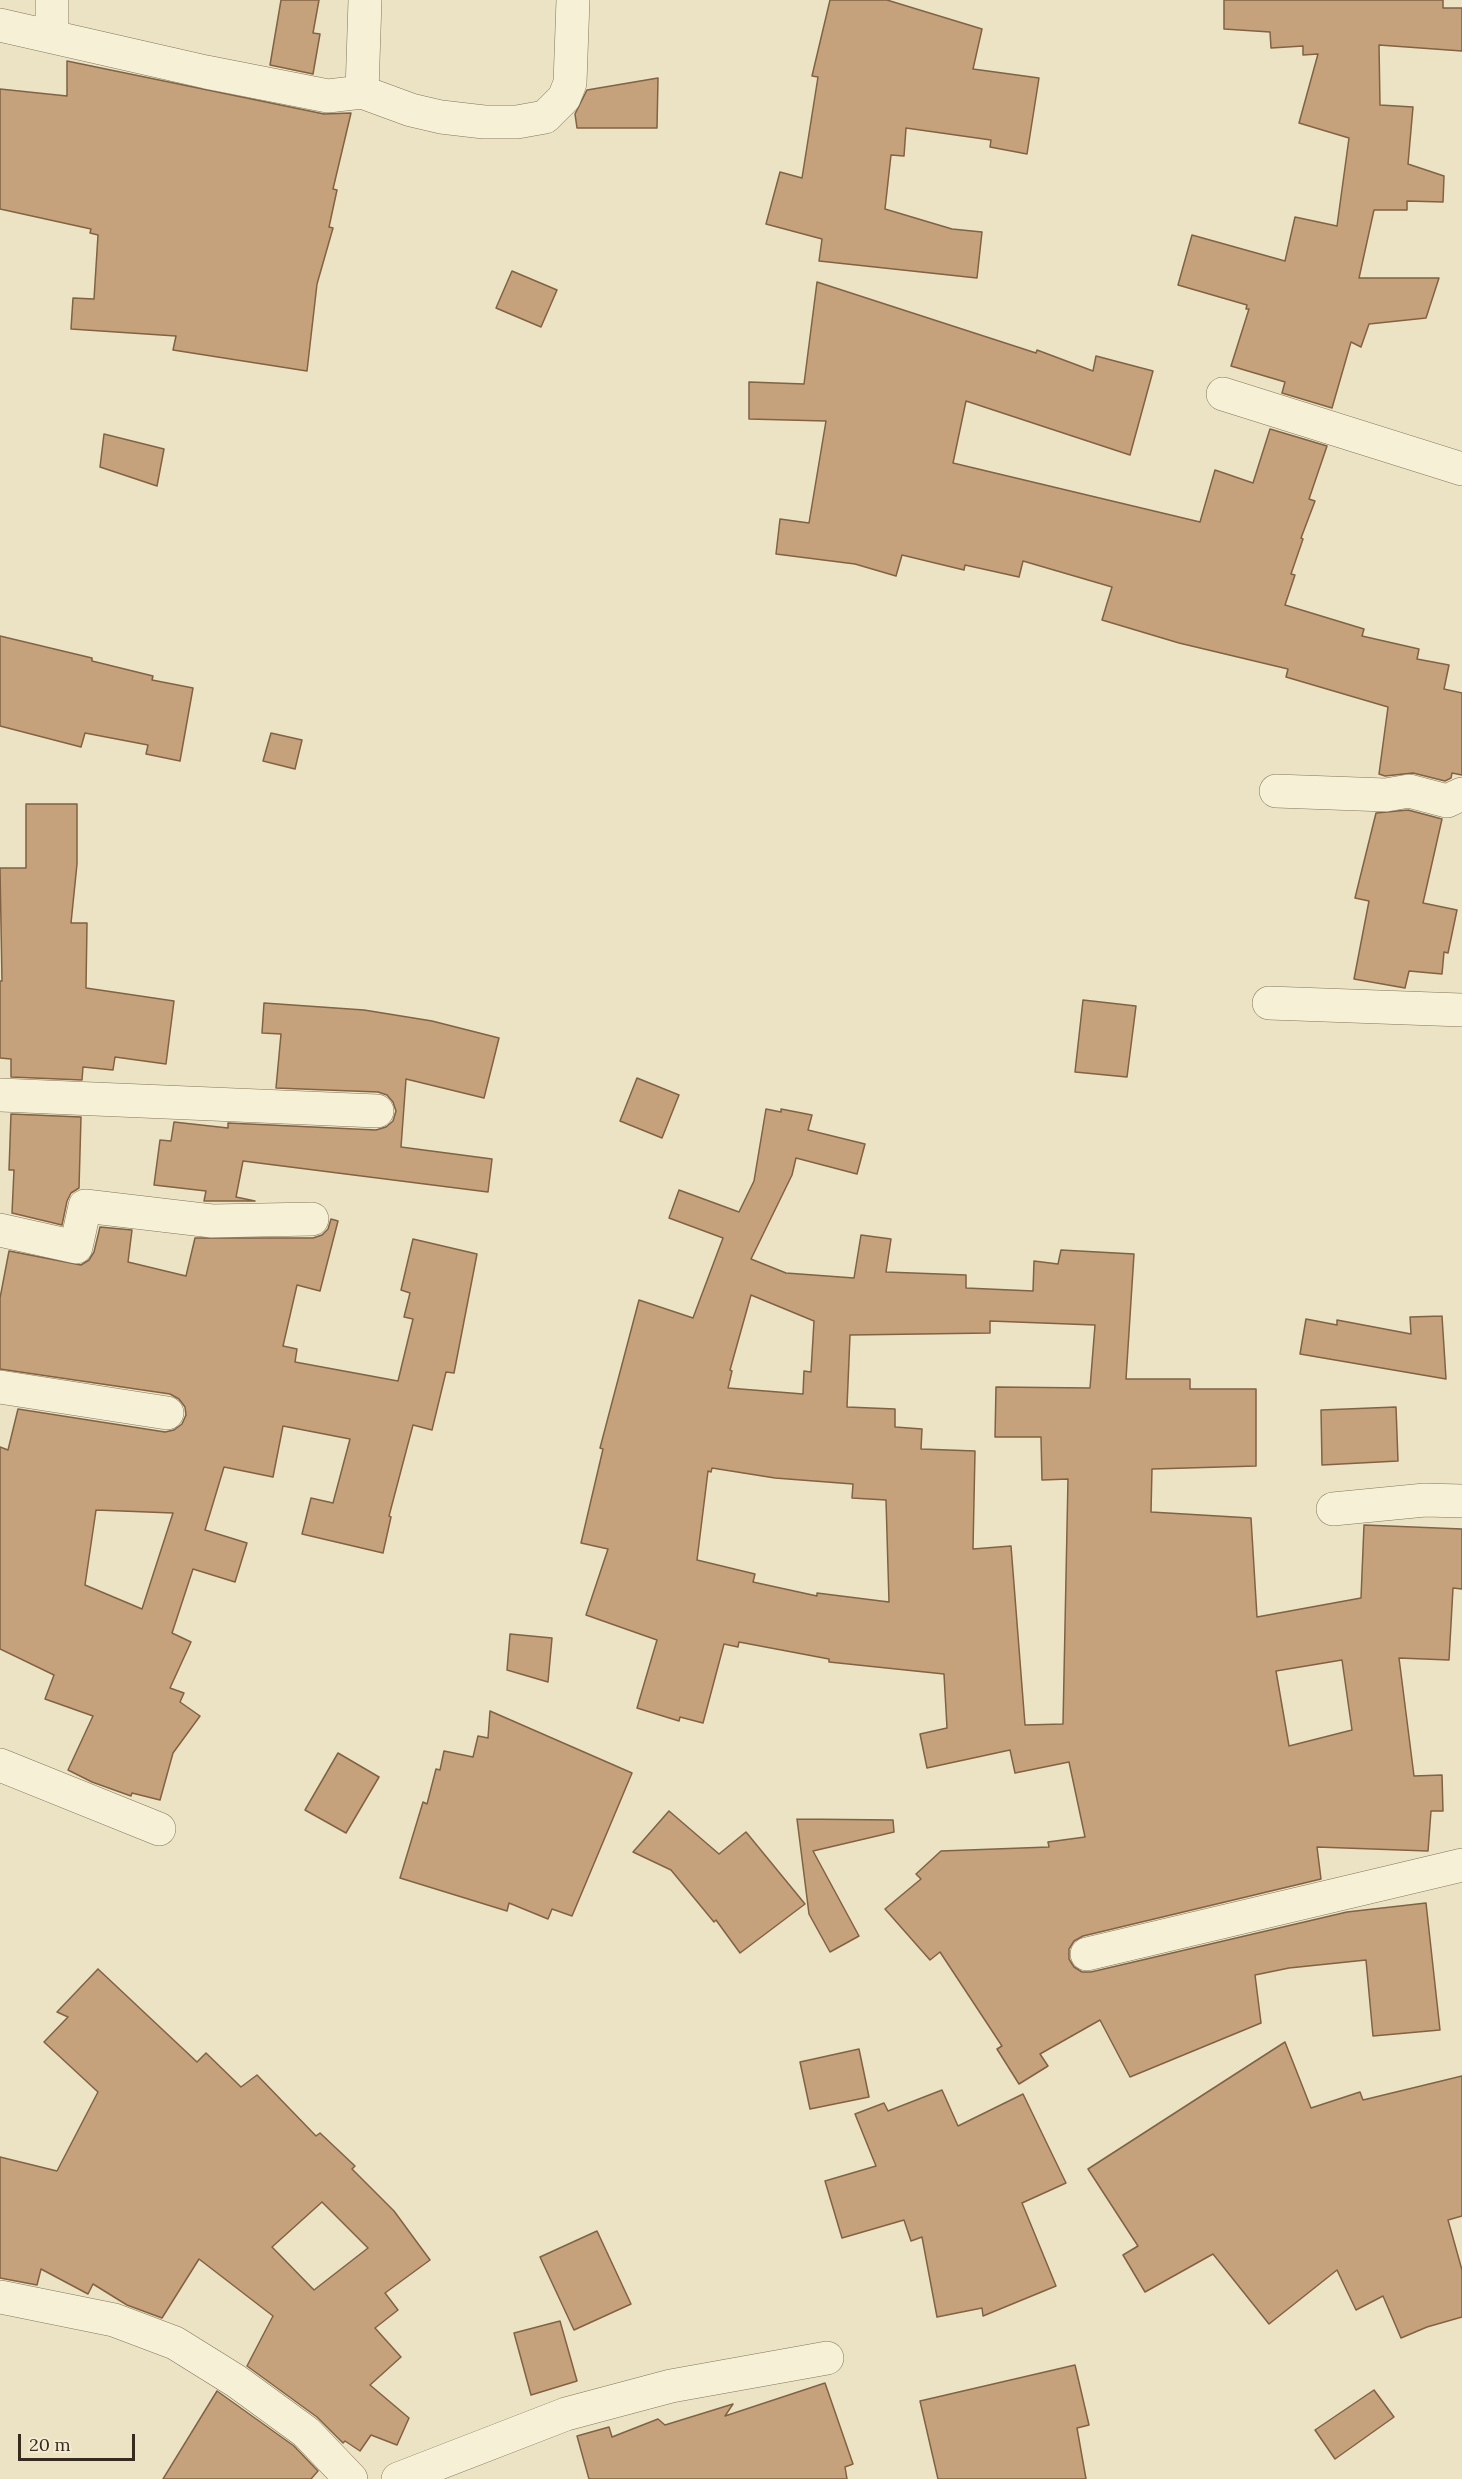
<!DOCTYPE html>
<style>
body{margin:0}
#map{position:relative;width:1462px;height:2479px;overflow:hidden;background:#ebe3c4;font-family:Lora,serif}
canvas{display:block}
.scale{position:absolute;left:18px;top:2434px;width:117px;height:27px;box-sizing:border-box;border:3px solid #352b1e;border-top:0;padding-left:8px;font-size:18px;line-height:21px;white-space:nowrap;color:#352b1e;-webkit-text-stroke:4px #f3ecd2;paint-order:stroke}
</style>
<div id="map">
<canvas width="1462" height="2479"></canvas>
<div class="scale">20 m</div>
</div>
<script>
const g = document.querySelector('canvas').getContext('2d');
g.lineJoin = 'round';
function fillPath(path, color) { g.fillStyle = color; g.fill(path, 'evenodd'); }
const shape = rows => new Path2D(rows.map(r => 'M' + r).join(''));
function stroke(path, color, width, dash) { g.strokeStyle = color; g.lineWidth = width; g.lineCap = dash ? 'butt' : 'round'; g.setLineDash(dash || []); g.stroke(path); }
const building = shape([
 [281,0,319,0,313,33,320,34,313,74,270,65,281,0],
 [830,0,887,0,982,29,973,69,1039,78,1027,154,990,147,991,140,906,128,904,156,891,155,885,209,952,229,982,232,977,278,819,261,822,239,766,224,780,172,802,178,818,77,812,76,830,0],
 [1224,0,1443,0,1443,8,1462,8,1462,51,1379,45,1380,105,1413,107,1408,164,1444,176,1443,202,1407,201,1407,210,1374,210,1359,278,1439,278,1426,318,1369,324,1361,347,1351,342,1332,408,1282,393,1285,382,1231,366,1249,309,1246,309,1247,305,1178,285,1192,235,1285,261,1295,217,1337,226,1349,138,1299,123,1318,54,1303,55,1303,46,1271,48,1270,32,1224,29,1224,0],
 [67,61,324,114,351,113,333,189,337,190,329,227,333,228,317,284,307,371,173,350,176,336,71,329,73,298,94,299,98,235,90,233,91,229,0,209,0,89,67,96,67,61],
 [658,78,657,128,577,128,575,114,587,90,658,78],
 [512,271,557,290,541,327,496,308,512,271],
 [817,282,1036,353,1037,350,1093,371,1096,356,1153,371,1130,455,966,401,953,463,1200,522,1215,470,1253,483,1270,429,1327,446,1309,499,1315,501,1301,538,1303,539,1291,574,1295,575,1285,605,1364,629,1362,636,1419,649,1417,659,1449,665,1444,689,1462,693,1462,775,1452,773,1451,778,1445,781,1413,773,1385,776,1379,774,1388,707,1286,677,1288,669,1179,643,1102,620,1112,587,1023,561,1019,577,965,565,964,570,902,555,896,576,855,564,776,554,780,519,809,523,826,421,749,419,749,382,804,384,817,282],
 [104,434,164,449,157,486,100,467,104,434],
 [0,636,92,658,92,661,153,676,152,680,193,688,180,761,146,754,148,745,85,733,81,747,0,726,0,636],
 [271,733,302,740,295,769,263,761,271,733],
 [26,804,77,804,77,864,71,923,87,923,86,988,174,1001,166,1064,115,1057,113,1070,83,1067,82,1080,11,1077,11,1059,0,1058,0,981,2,981,0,868,26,868,26,804],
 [1408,810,1442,819,1423,903,1457,910,1448,953,1444,952,1442,974,1409,971,1405,988,1354,979,1369,901,1355,898,1376,813,1408,810],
 [1083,1000,1136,1006,1127,1077,1075,1072,1083,1000],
 [264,1003,364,1010,432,1021,499,1038,484,1098,406,1079,401,1147,492,1159,488,1192,243,1161,236,1197,255,1201,204,1201,206,1191,154,1185,160,1140,171,1141,174,1122,228,1128,228,1123,376,1130,386,1127,393,1121,396,1111,393,1102,387,1095,378,1092,276,1088,281,1034,262,1033,264,1003],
 [637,1078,679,1095,662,1138,620,1121,637,1078],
 [766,1109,781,1112,781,1109,812,1115,808,1130,865,1144,857,1174,796,1158,792,1175,751,1259,786,1273,854,1278,861,1235,891,1239,886,1272,966,1275,966,1288,1033,1291,1034,1261,1058,1264,1061,1250,1134,1254,1126,1379,1190,1379,1190,1389,1256,1389,1256,1466,1152,1469,1151,1512,1251,1518,1257,1617,1361,1598,1364,1525,1462,1529,1462,1589,1453,1588,1449,1660,1399,1658,1414,1776,1442,1775,1443,1811,1431,1811,1428,1851,1317,1847,1321,1879,1083,1936,1074,1941,1069,1949,1069,1959,1074,1967,1082,1972,1091,1972,1347,1912,1426,1903,1440,2030,1373,2036,1366,1960,1289,1968,1255,1975,1261,2023,1130,2077,1100,2020,1040,2054,1048,2066,1019,2084,997,2049,1002,2046,940,1952,930,1960,885,1909,921,1879,916,1874,941,1851,1049,1847,1048,1842,1085,1837,1069,1762,1015,1773,1010,1750,927,1768,920,1734,947,1728,944,1674,829,1662,829,1659,739,1642,738,1647,724,1644,703,1723,680,1717,679,1721,637,1708,657,1640,586,1615,608,1549,581,1543,603,1449,600,1448,639,1300,693,1318,723,1238,669,1218,679,1190,739,1212,754,1181,766,1109],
 [751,1295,814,1321,811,1372,804,1371,803,1394,728,1388,732,1371,730,1370,751,1295],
 [990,1321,1095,1325,1090,1388,996,1387,995,1437,1041,1437,1042,1480,1068,1479,1063,1724,1025,1725,1011,1546,973,1549,975,1451,921,1449,922,1429,895,1427,895,1409,847,1407,850,1335,990,1333,990,1321],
 [712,1468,775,1478,853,1484,852,1498,886,1500,889,1602,817,1593,817,1596,753,1582,755,1574,697,1560,708,1471,711,1472,712,1468],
 [1342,1660,1352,1730,1289,1746,1276,1671,1342,1660],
 [11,1114,81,1117,79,1188,71,1193,67,1201,62,1225,12,1213,14,1170,9,1170,11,1114],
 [331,1219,338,1221,320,1291,297,1285,283,1346,297,1349,295,1362,398,1381,413,1319,404,1317,410,1293,401,1290,413,1239,477,1254,454,1373,446,1372,432,1430,413,1425,389,1516,391,1517,383,1553,302,1534,311,1498,333,1503,350,1439,283,1426,273,1477,224,1467,205,1530,247,1543,235,1582,193,1569,172,1633,191,1642,170,1688,184,1693,180,1702,200,1716,173,1753,160,1800,132,1793,131,1796,92,1782,68,1770,93,1716,45,1699,54,1675,0,1649,0,1447,8,1450,18,1409,165,1432,174,1430,182,1424,186,1415,185,1407,179,1399,170,1394,0,1369,0,1298,9,1251,81,1265,89,1260,94,1252,100,1227,132,1230,128,1262,186,1276,195,1238,313,1238,322,1235,328,1229,331,1219],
 [96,1510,173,1513,142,1609,85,1585,96,1510],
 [1442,1316,1446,1379,1300,1354,1306,1319,1337,1325,1337,1320,1411,1334,1410,1317,1442,1316],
 [1396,1407,1398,1461,1322,1465,1321,1410,1396,1407],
 [510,1634,552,1638,548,1682,507,1670,510,1634],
 [490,1711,632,1773,572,1916,552,1909,548,1919,509,1903,507,1911,400,1878,423,1802,427,1804,436,1769,440,1770,444,1751,473,1757,478,1736,488,1738,490,1711],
 [338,1753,379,1777,346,1833,305,1810,338,1753],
 [669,1811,719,1854,746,1832,805,1904,740,1953,716,1920,714,1922,671,1870,633,1852,669,1811],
 [797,1819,893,1820,894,1832,813,1851,859,1936,830,1952,809,1914,797,1819],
 [98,1969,197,2062,206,2053,241,2087,257,2075,316,2136,320,2133,355,2166,352,2169,394,2211,430,2260,385,2293,398,2310,375,2328,401,2357,370,2385,409,2418,397,2445,371,2435,360,2451,345,2441,343,2443,317,2417,247,2366,273,2316,199,2259,162,2318,127,2305,93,2284,88,2294,41,2269,37,2285,0,2278,0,2157,57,2171,98,2092,44,2042,68,2017,57,2012,98,1969],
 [322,2202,368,2248,314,2290,272,2247,322,2202],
 [1285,2042,1311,2108,1360,2092,1363,2100,1462,2076,1462,2216,1448,2220,1462,2270,1462,2317,1427,2327,1401,2338,1383,2296,1356,2310,1337,2270,1269,2324,1213,2254,1145,2292,1123,2255,1138,2246,1088,2169,1285,2042],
 [859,2049,869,2097,810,2109,800,2062,859,2049],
 [942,2090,958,2126,1023,2094,1066,2183,1022,2203,1056,2286,983,2316,982,2308,937,2317,922,2237,911,2241,904,2220,842,2238,825,2181,876,2166,855,2114,884,2103,888,2111,942,2090],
 [597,2231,631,2304,574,2330,540,2257,597,2231],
 [560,2321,577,2381,531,2395,514,2333,560,2321],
 [1075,2365,1089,2425,1077,2428,1086,2479,938,2479,920,2401,1075,2365],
 [825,2383,853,2464,845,2467,847,2479,589,2479,577,2436,609,2427,612,2437,658,2419,665,2425,733,2404,725,2416,825,2383],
 [1374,2390,1394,2417,1335,2459,1315,2430,1374,2390],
 [217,2391,294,2446,318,2471,311,2479,163,2479,217,2391]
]);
const minor = shape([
 [0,25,206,72,328,96,362,92,411,110,441,117,484,122,517,122,545,117,564,98,570,83,573,0],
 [52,37,52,0],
 [362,92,365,0],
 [1223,394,1462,469],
 [1276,791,1386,795,1409,791,1447,801,1462,794],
 [1269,1003,1462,1010],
 [0,1095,377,1111],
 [0,1230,76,1247,85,1206,212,1221,312,1219],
 [0,1387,167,1413],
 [1333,1509,1425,1500,1462,1501],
 [0,1765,159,1829],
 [1087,1954,1462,1865],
 [0,2297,114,2320,175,2343,236,2381,306,2432,351,2479],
 [398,2479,566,2414,671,2386,827,2358]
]);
fillPath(building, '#c6a27c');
stroke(building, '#816243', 1.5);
stroke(minor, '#84755b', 34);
stroke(minor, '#f6f0d6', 33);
</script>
